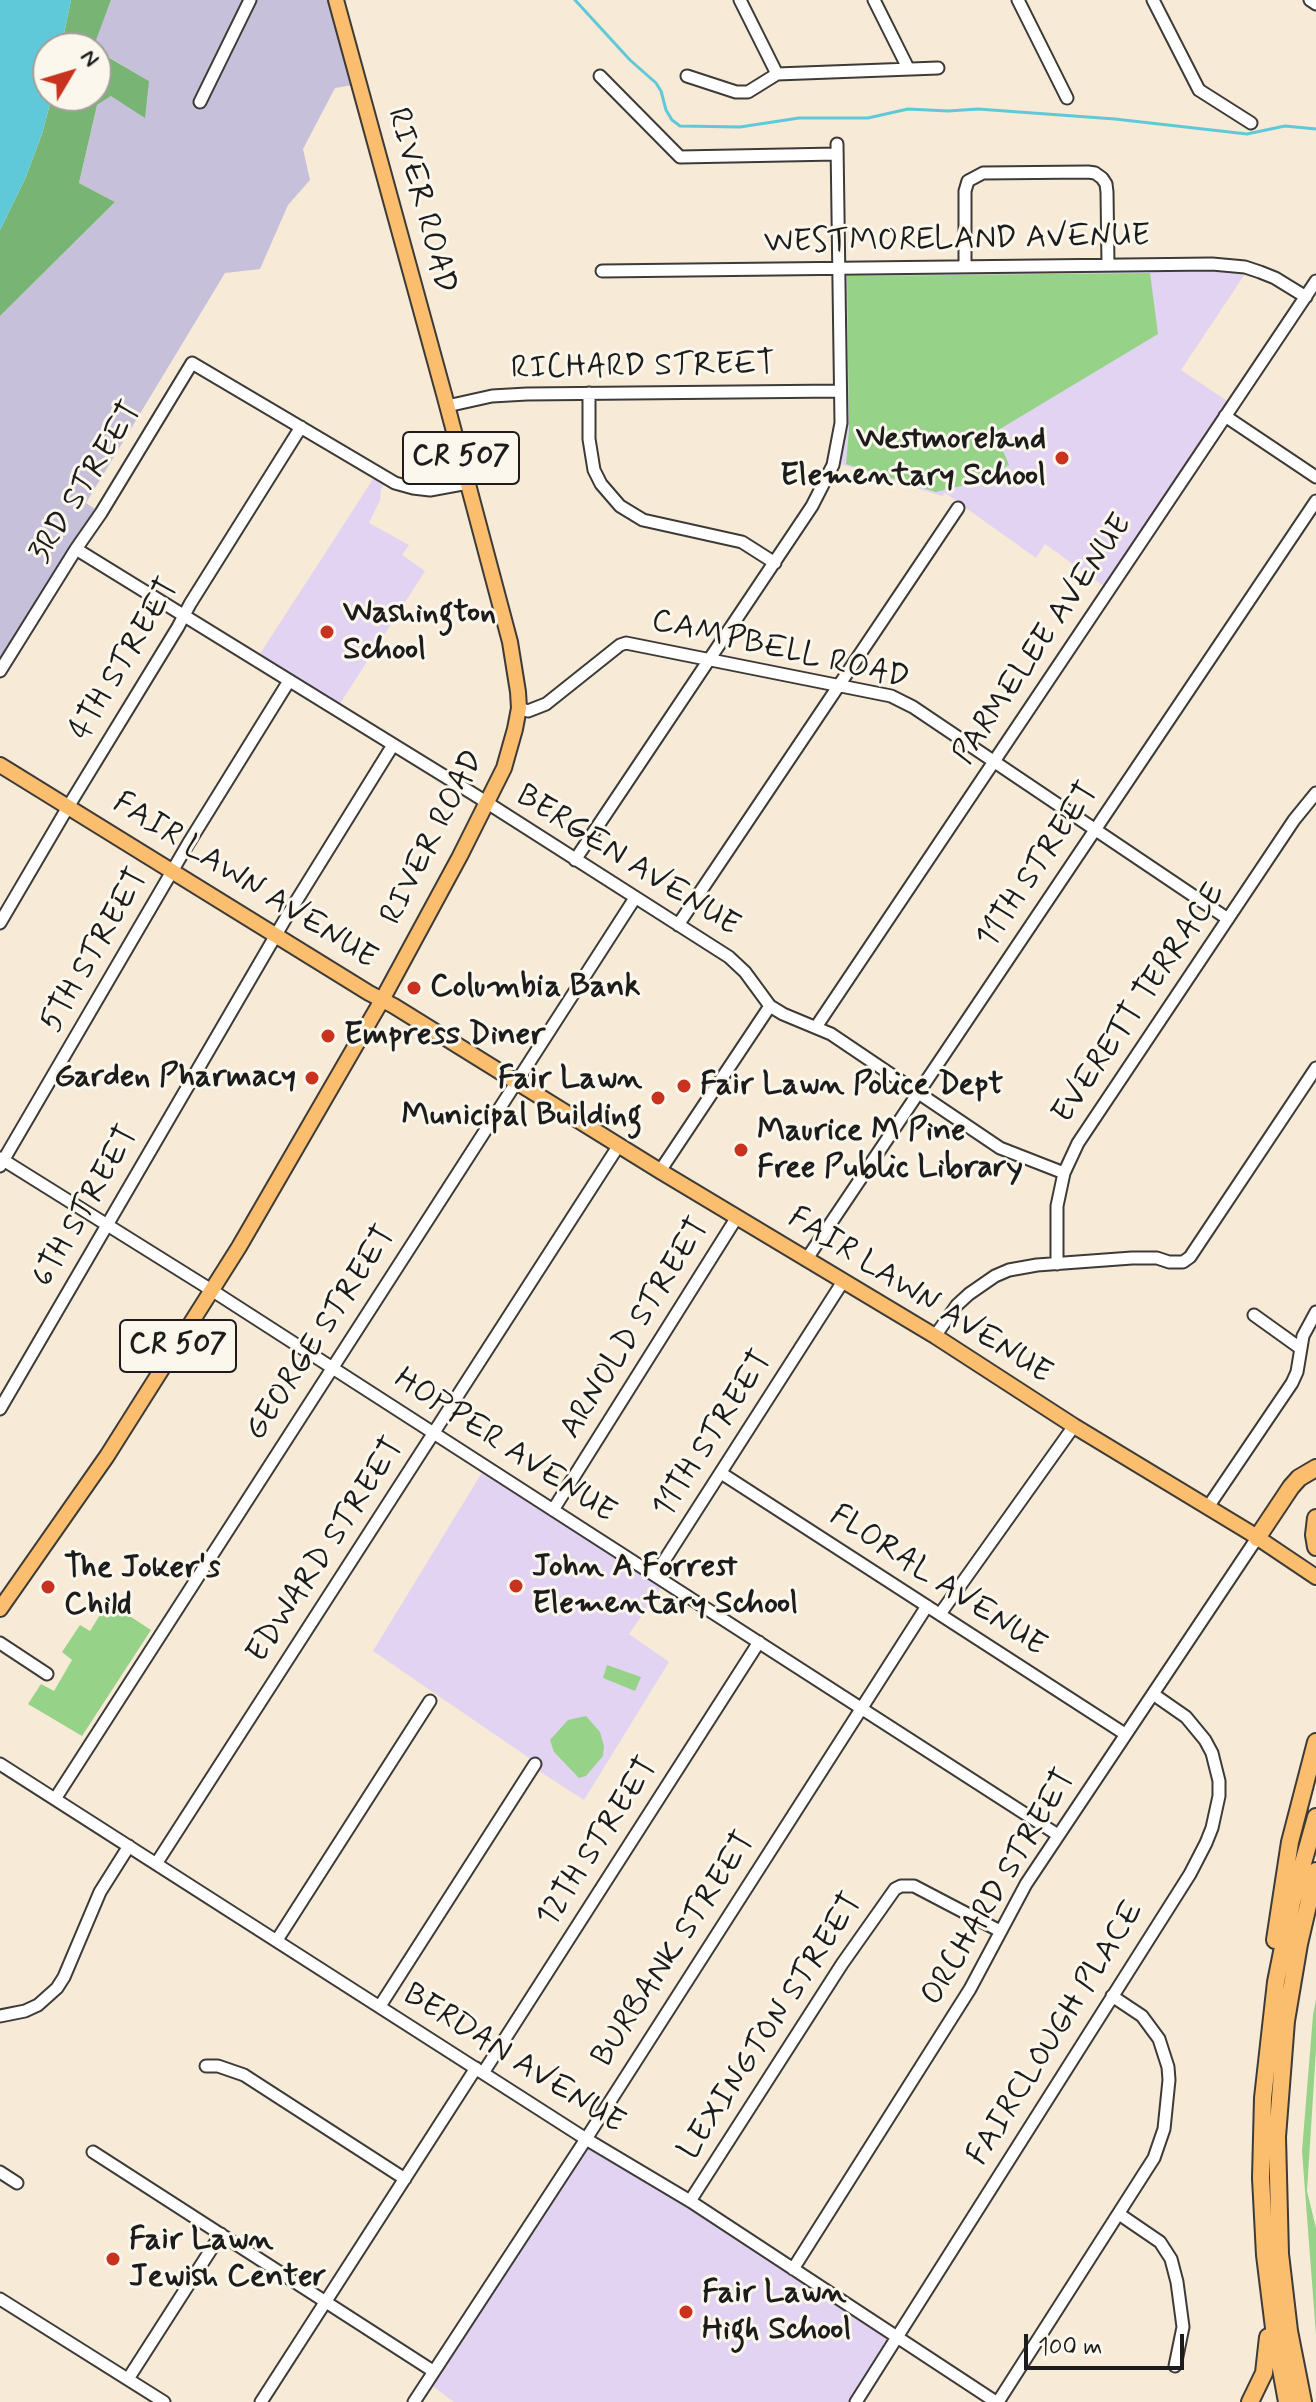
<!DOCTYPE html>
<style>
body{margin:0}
#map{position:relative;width:1316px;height:2402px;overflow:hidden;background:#f7ead6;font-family:Mynerve,sans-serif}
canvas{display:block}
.north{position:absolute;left:32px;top:32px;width:80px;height:80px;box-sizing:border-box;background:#fbf7ec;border:2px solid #a29f99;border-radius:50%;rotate:52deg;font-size:22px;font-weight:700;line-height:32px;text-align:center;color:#1c1c1c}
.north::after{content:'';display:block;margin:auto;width:28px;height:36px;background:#c8321e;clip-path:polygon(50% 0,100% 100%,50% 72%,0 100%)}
.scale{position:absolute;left:1024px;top:2334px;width:160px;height:36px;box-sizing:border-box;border:4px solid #1c1c1c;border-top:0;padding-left:10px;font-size:24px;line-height:28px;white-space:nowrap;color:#1c1c1c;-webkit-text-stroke:6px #fbf7ec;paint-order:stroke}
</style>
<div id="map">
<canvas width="1316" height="2402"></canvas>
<div class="north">N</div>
<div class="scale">100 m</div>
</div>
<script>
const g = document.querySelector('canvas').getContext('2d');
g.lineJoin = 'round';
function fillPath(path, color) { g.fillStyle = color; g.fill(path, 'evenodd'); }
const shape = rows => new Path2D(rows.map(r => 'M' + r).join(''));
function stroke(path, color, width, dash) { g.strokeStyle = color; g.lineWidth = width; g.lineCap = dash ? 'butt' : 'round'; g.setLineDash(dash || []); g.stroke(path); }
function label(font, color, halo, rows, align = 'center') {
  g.font = font + ' Mynerve,sans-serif'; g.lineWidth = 6; g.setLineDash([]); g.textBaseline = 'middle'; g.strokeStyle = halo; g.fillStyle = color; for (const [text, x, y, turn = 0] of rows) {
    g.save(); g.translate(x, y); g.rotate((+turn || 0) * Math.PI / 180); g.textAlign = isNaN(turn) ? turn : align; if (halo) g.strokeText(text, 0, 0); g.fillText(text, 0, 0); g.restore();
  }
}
const built = shape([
 [1245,267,1245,274,1181,370,1233,405,1109,590,1045,544,1036,558,945,493,942,496,834,462,837,452,839,268],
 [377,473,387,480,381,488,380,500,369,523,409,545,402,555,425,571,336,710,256,660],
 [486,1466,665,1582,629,1634,669,1662,584,1800,533,1767,535,1762,373,1651],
 [586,2139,896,2338,856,2402,454,2402,427,2382]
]);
const industrial = shape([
 [111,0,336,0,359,84,335,88,303,149,310,180,288,205,260,269,225,273,86,503,101,513,0,671,0,316,115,202,79,183,97,105,111,96,149,81,92,47]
]);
const green = shape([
 [1150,273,1158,334,995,432,1009,465,977,482,936,492,846,464,849,430,847,276],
 [108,1602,151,1630,82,1736,28,1704,41,1684,54,1691,72,1660,62,1652,80,1625,90,1631],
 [607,1665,641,1677,635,1691,603,1678],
 [586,1716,600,1732,604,1746,603,1756,586,1776,579,1778,554,1752,550,1740,568,1720],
 [1316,2000,1316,2050,1307,2191,1316,2228,1316,2335,1302,2151,1313,2015]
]);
const forest = shape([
 [71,0,111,0,93,48,61,48],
 [96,50,149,81,145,118,111,96,97,105,79,183,115,202,0,316,0,230,25,179,42,134,52,96,96,96]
]);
const water = shape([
 [0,0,71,0,61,48,48,48,48,96,52,96,42,134,25,179,0,230]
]);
const stream = shape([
 [575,0,630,60,656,83,661,91,666,110,672,120,680,126,740,127,799,118,868,118,908,109,948,111,978,109,1115,119,1247,134,1285,126,1316,129]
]);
const minor = shape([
 [740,0,777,74],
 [874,0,908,68],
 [1018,0,1067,98],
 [1153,0,1199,90,1251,123],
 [1310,0,1316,4],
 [600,76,680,157,837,154],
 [687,76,736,92,748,92,777,74,938,68],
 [200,102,250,0],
 [965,267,965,191,968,181,983,173,1088,172,1095,173,1102,178,1106,184,1107,192,1108,265],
 [602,271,1212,264,1245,267,1260,272,1275,278,1306,297],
 [589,393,589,439,594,470,601,484,620,506,643,520,742,542,775,563],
 [447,406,492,396,527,394,840,391],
 [1225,416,1316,477],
 [76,549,475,795,729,957,745,972,770,1006,783,1014,831,1034,1000,1148,1064,1173],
 [0,671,76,549,101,513,192,363,395,483,413,488,430,490,468,483],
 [519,708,528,711,546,704,620,645,626,643,891,696,913,707,1228,919],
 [575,860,812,506,833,465,841,423,837,144],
 [0,923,68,807,178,627,190,604,301,427],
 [678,925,958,508],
 [816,1027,1316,281],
 [0,1158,213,1291,1058,1835],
 [0,1166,188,844,289,681],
 [660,1171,770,1006],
 [806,1260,1316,501],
 [1057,1264,1057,1206,1064,1173,1078,1143,1294,820,1316,793],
 [1254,1315,1300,1348],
 [935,1336,957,1305,969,1294,995,1276,1009,1270,1037,1265,1132,1258,1157,1258,1169,1262,1183,1262,1190,1257,1316,1068],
 [0,1409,287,916,393,745],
 [721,1473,1125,1734],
 [1208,1507,1292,1383,1297,1372,1303,1336,1316,1312],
 [553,1510,737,1217],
 [655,1575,842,1283],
 [940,1614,1074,1426],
 [0,1643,47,1674],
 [0,1764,586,2139,690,2201,996,2402],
 [55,1799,635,898],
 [156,1864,619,1145],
 [277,1940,430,1701],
 [380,2006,535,1764],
 [0,2016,25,2011,38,2005,57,1988,64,1977,100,1892,129,1846],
 [206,2066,218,2066,244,2075,405,2179],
 [483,2073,759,1642],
 [93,2152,433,2371],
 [0,2172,17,2183],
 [690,2201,842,1964,895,1889,901,1886,914,1886,1000,1931],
 [1119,2214,1160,2242,1171,2259,1177,2282,1183,2327,1175,2366],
 [793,2269,970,1989,1026,1884,1257,1538],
 [0,2299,164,2402],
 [128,2379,221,2234],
 [261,2402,476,2068],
 [414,2402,586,2139,927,1606],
 [856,2402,1190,1874,1206,1843,1212,1828,1219,1796,1219,1781,1212,1753,1205,1740,1186,1717,1153,1694],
 [998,2402,1145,2172,1154,2158,1164,2129,1169,2080,1168,2067,1159,2039,1142,2016,1112,1996]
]);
const major = shape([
 [0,765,369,993,394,1006,660,1171,935,1336,1074,1426,1249,1532,1316,1577],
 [0,1609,107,1456,239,1247,382,1000,460,856,504,768,515,729,519,708,518,692,510,642,444,394,336,0]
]);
const highway = shape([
 [1316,1518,1314,1535,1316,1547],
 [1257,1538,1291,1487,1299,1478,1316,1468],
 [1275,1940,1290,1842,1316,1742],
 [1250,2402,1264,2373,1268,2337],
 [1287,2402,1275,2336,1265,2255,1261,2178,1263,2098,1276,1982,1292,1902,1316,1817],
 [1303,2402,1289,2331,1280,2254,1277,2137,1286,2021,1299,1944,1316,1871]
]);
const markers = [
 [1062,458,8,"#c8321e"],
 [327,632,8,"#c8321e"],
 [414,988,8,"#c8321e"],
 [328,1036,8,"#c8321e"],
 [312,1078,8,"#c8321e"],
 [684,1086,8,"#c8321e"],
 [658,1098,8,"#c8321e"],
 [741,1150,8,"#c8321e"],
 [516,1586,8,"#c8321e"],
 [48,1587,8,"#c8321e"],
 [113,2259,8,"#c8321e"],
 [686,2312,8,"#c8321e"]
];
const shields = [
 [461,458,116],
 [178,1346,116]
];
const shieldNames = [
 ["CR 507",461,458],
 ["CR 507",178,1346]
];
const streetNames = [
 ["RIVER ROAD",420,201,75],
 ["WESTMORELAND AVENUE",957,241,-1],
 ["RICHARD STREET",643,368,-1],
 ["3RD STREET",87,483,-58],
 ["PARMELEE AVENUE",1044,640,-56],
 ["CAMPBELL ROAD",780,651,13],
 ["4TH STREET",126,660,-59],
 ["RIVER ROAD",434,838,-63],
 ["BERGEN AVENUE",627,862,32],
 ["11TH STREET",1039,866,-56],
 ["FAIR LAWN AVENUE",244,882,32],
 ["5TH STREET",96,951,-60],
 ["EVERETT TERRACE",1140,1004,-56],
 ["6TH STREET",87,1207,-60],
 ["FAIR LAWN AVENUE",919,1297,32],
 ["ARNOLD STREET",636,1329,-58],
 ["GEORGE STREET",322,1334,-57],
 ["11TH STREET",714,1435,-57],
 ["HOPPER AVENUE",504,1447,33],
 ["EDWARD STREET",327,1551,-57],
 ["FLORAL AVENUE",937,1582,33],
 ["12TH STREET",599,1843,-57],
 ["ORCHARD STREET",1000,1888,-59],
 ["BURBANK STREET",675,1950,-57],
 ["LEXINGTON STREET",772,2027,-57],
 ["FAIRCLOUGH PLACE",1057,2034,-58],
 ["BERDAN AVENUE",513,2060,32]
];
const poiNames = [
 ["Westmoreland",1046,440,"right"],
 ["Elementary School",1046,477,"right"],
 ["Washington",343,614],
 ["School",343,651],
 ["Columbia Bank",430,988],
 ["Empress Diner",344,1036],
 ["Garden Pharmacy",296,1078,"right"],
 ["Fair Lawn",642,1080,"right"],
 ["Municipal Building",642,1117,"right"],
 ["Fair Lawn Police Dept",700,1086],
 ["Maurice M Pine",757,1132],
 ["Free Public Library",757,1169],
 ["John A Forrest",532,1568],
 ["Elementary School",532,1605],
 ["The Joker's",64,1569],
 ["Child",64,1606],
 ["Fair Lawn",129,2241],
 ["Jewish Center",129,2278],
 ["Fair Lawn",702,2294],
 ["High School",702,2331]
];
fillPath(built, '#e3d3f2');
fillPath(industrial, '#c6c0da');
fillPath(green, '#96d388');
fillPath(forest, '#78b574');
fillPath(water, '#5fc9d9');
stroke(stream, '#5fc9d9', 3);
stroke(minor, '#3d3b38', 15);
stroke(major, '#3d3b38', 18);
stroke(highway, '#3d3b38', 20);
stroke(minor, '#fff', 11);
stroke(major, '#fbbe6e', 14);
stroke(highway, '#fbbe6e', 16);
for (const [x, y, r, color] of markers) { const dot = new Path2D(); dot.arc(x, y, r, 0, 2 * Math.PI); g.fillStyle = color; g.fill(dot); stroke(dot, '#fbf7ec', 3); }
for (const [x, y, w] of shields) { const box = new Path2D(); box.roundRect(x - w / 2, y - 26, w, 52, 6); g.fillStyle = '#fbf7ec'; g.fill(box); stroke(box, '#1c1c1c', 2); }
label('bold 30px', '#1c1c1c', null, shieldNames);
label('32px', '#1c1c1c', '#fbf7ec', streetNames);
label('bold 32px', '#1c1c1c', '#fbf7ec', poiNames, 'left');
</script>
